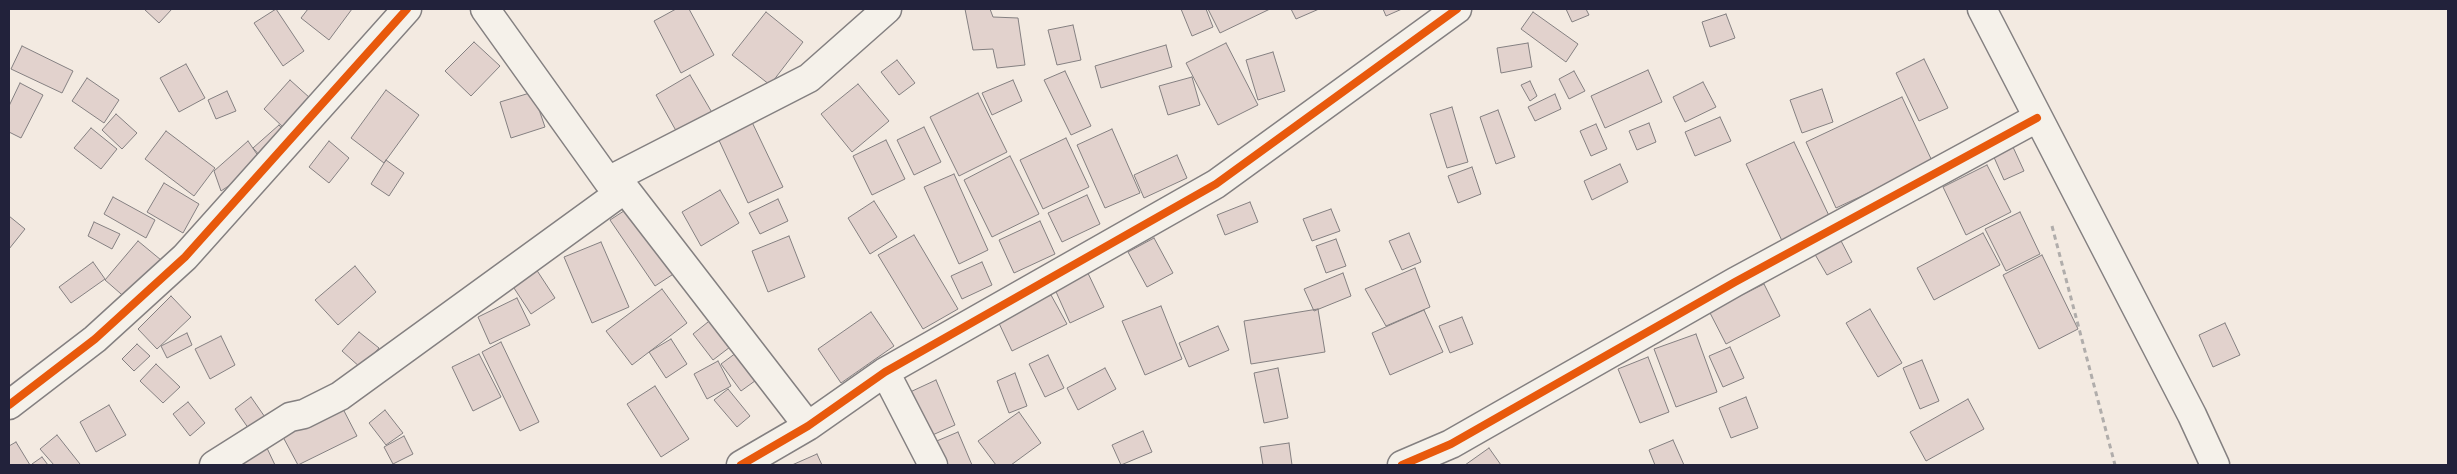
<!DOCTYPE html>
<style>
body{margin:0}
#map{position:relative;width:2457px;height:474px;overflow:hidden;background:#f3eae1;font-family:Kalam,sans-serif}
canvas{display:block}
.frame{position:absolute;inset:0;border:10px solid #22223b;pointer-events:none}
</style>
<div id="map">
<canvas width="2457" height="474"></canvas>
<div class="frame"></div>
</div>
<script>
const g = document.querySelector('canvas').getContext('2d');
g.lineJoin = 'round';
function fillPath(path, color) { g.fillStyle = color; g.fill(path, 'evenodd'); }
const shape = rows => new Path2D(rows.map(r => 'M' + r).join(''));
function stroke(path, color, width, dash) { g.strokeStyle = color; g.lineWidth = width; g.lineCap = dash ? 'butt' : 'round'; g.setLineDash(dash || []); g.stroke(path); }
const building = shape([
 [144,9,172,9,159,23,144,9],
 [276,9,304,51,283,66,254,23,276,9],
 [308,9,352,9,329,40,301,18,308,9],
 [676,9,689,9,714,55,681,73,654,21,676,9],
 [965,9,990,9,993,17,1018,18,1025,65,997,68,993,49,973,50,965,9],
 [1181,9,1206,9,1213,27,1192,36,1181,9],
 [1208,9,1270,9,1220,33,1208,9],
 [1291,9,1319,9,1296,19,1291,9],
 [1383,9,1402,9,1386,16,1383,9],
 [1566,9,1586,9,1589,15,1572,22,1566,9],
 [766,12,803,42,770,85,732,55,766,12],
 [1533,12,1578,44,1566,62,1521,29,1533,12],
 [1726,14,1735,38,1710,47,1702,22,1726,14],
 [1073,25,1081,60,1057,65,1048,30,1073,25],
 [474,42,500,66,471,96,445,71,474,42],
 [1226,43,1258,105,1218,125,1186,63,1226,43],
 [1528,43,1532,67,1501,73,1497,48,1528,43],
 [1166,45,1172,67,1101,88,1095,66,1166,45],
 [22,46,73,71,62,93,11,69,22,46],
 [1273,52,1285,91,1258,100,1246,60,1273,52],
 [1924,59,1948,108,1919,121,1896,73,1924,59],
 [897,60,915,83,899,95,881,72,897,60],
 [186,64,205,98,179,112,160,78,186,64],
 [1648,70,1662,102,1605,128,1591,96,1648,70],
 [1065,71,1091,126,1071,135,1044,80,1065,71],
 [1574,71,1585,91,1569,99,1559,79,1574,71],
 [690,75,714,116,679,136,656,95,690,75],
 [1192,77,1200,105,1168,115,1159,86,1192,77],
 [87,78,119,100,104,123,72,101,87,78],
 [290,80,310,98,284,128,264,109,290,80],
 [1013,80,1022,101,992,115,982,93,1013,80],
 [1530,81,1537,96,1530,101,1521,85,1530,81],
 [1703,82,1716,107,1685,122,1673,97,1703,82],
 [20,83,43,95,21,138,9,132,9,106,20,83],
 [858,84,889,121,852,152,821,114,858,84],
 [1822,89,1833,122,1802,133,1790,100,1822,89],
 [386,90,419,115,384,163,351,138,386,90],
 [227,91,236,111,216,119,208,100,227,91],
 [533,92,545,127,511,138,500,102,533,92],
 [978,93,1007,152,959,176,930,117,978,93],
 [1555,94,1561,109,1535,121,1528,107,1555,94],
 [1902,97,1933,163,1836,208,1806,142,1902,97],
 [1452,107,1468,162,1447,168,1430,114,1452,107],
 [1498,110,1515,157,1496,164,1480,117,1498,110],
 [116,114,137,133,122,149,102,130,116,114],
 [1720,117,1731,141,1695,156,1685,132,1720,117],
 [751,120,783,187,748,203,717,136,751,120],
 [1649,123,1656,142,1637,150,1629,131,1649,123],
 [1596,124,1607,149,1591,156,1580,131,1596,124],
 [279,125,289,136,264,160,253,148,279,125],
 [924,127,941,162,914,175,897,140,924,127],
 [91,128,117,149,101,169,74,148,91,128],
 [1112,129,1140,193,1105,208,1077,145,1112,129],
 [166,131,215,168,194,196,145,159,166,131],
 [1066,138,1089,187,1043,209,1020,160,1066,138],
 [886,140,905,179,872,195,853,156,886,140],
 [248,141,263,163,221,191,214,171,248,141],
 [329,141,349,158,329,183,309,167,329,141],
 [1794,142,1832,222,1784,245,1746,164,1794,142],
 [2013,147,2024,171,2004,180,1993,155,2013,147],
 [1177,155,1187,178,1144,198,1134,175,1177,155],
 [1010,156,1039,214,992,237,964,180,1010,156],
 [386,160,404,173,389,196,371,184,386,160],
 [1620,164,1628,182,1592,200,1584,181,1620,164],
 [1987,165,2011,212,1966,235,1943,187,1987,165],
 [1472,167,1481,194,1458,203,1448,176,1472,167],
 [954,174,988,250,959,264,924,187,954,174],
 [164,183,199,204,183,233,147,212,164,183],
 [720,190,739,223,701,246,682,212,720,190],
 [1087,195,1100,224,1062,242,1048,213,1087,195],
 [113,197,155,220,146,238,104,214,113,197],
 [778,199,788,221,760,234,749,213,778,199],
 [874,201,897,237,870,254,848,218,874,201],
 [1250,202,1258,222,1225,235,1217,215,1250,202],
 [633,205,678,271,655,286,610,220,633,205],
 [1331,209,1340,231,1312,241,1303,219,1331,209],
 [2020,212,2040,254,2006,271,1985,229,2020,212],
 [9,216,25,229,9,249,9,216],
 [1040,221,1055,254,1014,273,999,240,1040,221],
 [94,222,120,234,112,249,88,236,94,222],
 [1409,233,1421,262,1402,270,1389,241,1409,233],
 [1983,233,2000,265,1934,300,1917,268,1983,233],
 [914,235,958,309,923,329,878,255,914,235],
 [789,236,805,277,768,292,752,251,789,236],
 [1839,237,1852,262,1827,275,1813,251,1839,237],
 [1154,238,1173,273,1147,287,1128,252,1154,238],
 [1336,239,1346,266,1326,273,1316,246,1336,239],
 [138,241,161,260,128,300,105,280,138,241],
 [601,242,629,307,592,323,564,257,601,242],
 [2042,255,2078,329,2039,349,2003,275,2042,255],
 [93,262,105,279,71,303,59,287,93,262],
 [982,262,992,285,962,299,951,276,982,262],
 [355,266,376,292,338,325,315,300,355,266],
 [1415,268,1430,307,1386,326,1365,289,1415,268],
 [536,269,555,298,531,314,512,285,536,269],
 [1086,269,1104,307,1070,323,1053,285,1086,269],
 [1343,273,1351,296,1314,311,1304,289,1343,273],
 [1764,284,1780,316,1726,344,1709,311,1764,284],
 [662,289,687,323,632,365,606,331,662,289],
 [1051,295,1067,324,1012,351,997,319,1051,295],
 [171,296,191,317,157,349,138,329,171,296],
 [517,298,530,325,490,344,478,317,517,298],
 [1161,306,1182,359,1145,375,1122,321,1161,306],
 [1318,309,1325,352,1251,364,1244,321,1318,309],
 [1870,309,1902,363,1878,377,1846,323,1870,309],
 [1424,310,1443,352,1390,375,1372,333,1424,310],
 [871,312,894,346,841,383,818,349,871,312],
 [1462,317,1473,344,1450,353,1439,326,1462,317],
 [713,318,734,344,713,360,693,334,713,318],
 [2225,323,2240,355,2213,367,2199,335,2225,323],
 [1218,326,1229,350,1189,367,1179,343,1218,326],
 [359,332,379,348,361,368,342,351,359,332],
 [187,333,192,345,167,358,161,346,187,333],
 [1696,334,1717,392,1676,407,1654,349,1696,334],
 [221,336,235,365,210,379,195,349,221,336],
 [671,339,687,364,666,378,649,352,671,339],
 [501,342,539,422,520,431,482,352,501,342],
 [137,344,150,356,134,371,122,359,137,344],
 [1730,347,1744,378,1723,387,1709,356,1730,347],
 [740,350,759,378,741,391,721,364,740,350],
 [479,354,501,397,473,411,452,367,479,354],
 [1048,355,1064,388,1045,397,1029,364,1048,355],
 [1648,357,1669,412,1640,423,1618,369,1648,357],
 [1922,360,1939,401,1920,409,1903,368,1922,360],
 [718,361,731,386,707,399,694,374,718,361],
 [156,364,180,387,163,403,140,381,156,364],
 [1105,368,1116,389,1078,410,1067,388,1105,368],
 [1278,368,1288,418,1264,423,1254,373,1278,368],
 [1015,373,1027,406,1009,413,997,381,1015,373],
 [936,380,955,425,928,437,908,393,936,380],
 [655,386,689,439,661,457,627,404,655,386],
 [728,389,750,416,737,427,714,400,728,389],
 [251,397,267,420,251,432,235,409,251,397],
 [1746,397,1758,428,1731,438,1719,408,1746,397],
 [1968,399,1984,429,1926,461,1910,432,1968,399],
 [188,402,205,423,190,436,173,414,188,402],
 [109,405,126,435,96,452,80,422,109,405],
 [342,407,357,436,298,465,283,437,342,407],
 [385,410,403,433,386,445,369,423,385,410],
 [1019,412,1041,443,1011,465,996,465,978,441,1019,412],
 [1143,431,1152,452,1121,465,1112,445,1143,431],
 [958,432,972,465,941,465,932,443,958,432],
 [57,435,80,464,79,465,54,465,40,449,57,435],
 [404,436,413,454,393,464,384,447,404,436],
 [1673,440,1684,465,1655,465,1649,450,1673,440],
 [16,442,30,465,9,465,9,446,16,442],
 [1289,443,1292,465,1263,465,1260,447,1289,443],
 [266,446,275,465,230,465,266,446],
 [1489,448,1501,465,1465,465,1489,448],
 [817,454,822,465,792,465,817,454],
 [42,457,48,465,33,465,32,464,42,457]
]);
const path = shape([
 [2052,226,2115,465]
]);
const minor = shape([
 [485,9,608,181,625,189,808,426],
 [1982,9,2192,415,2215,465],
 [608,181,809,78,887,9],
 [885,372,933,465],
 [9,405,95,339,185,257,407,9],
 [214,465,290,417,304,414,340,396,625,189],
 [741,465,808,426,885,372,1216,184,1457,9],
 [1402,465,1451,444,1735,282,2037,118]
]);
const cycleway = shape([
 [9,405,95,339,185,257,407,9],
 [741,465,808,426,885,372,1216,184,1457,9],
 [1402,465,1451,444,1735,282,2037,118]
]);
fillPath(building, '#e2d2cd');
stroke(building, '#848081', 1);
stroke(minor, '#848081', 31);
stroke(path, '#b0adab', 3, [5, 4]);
stroke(minor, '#f5f1ea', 28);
stroke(cycleway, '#e8590c', 8);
</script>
